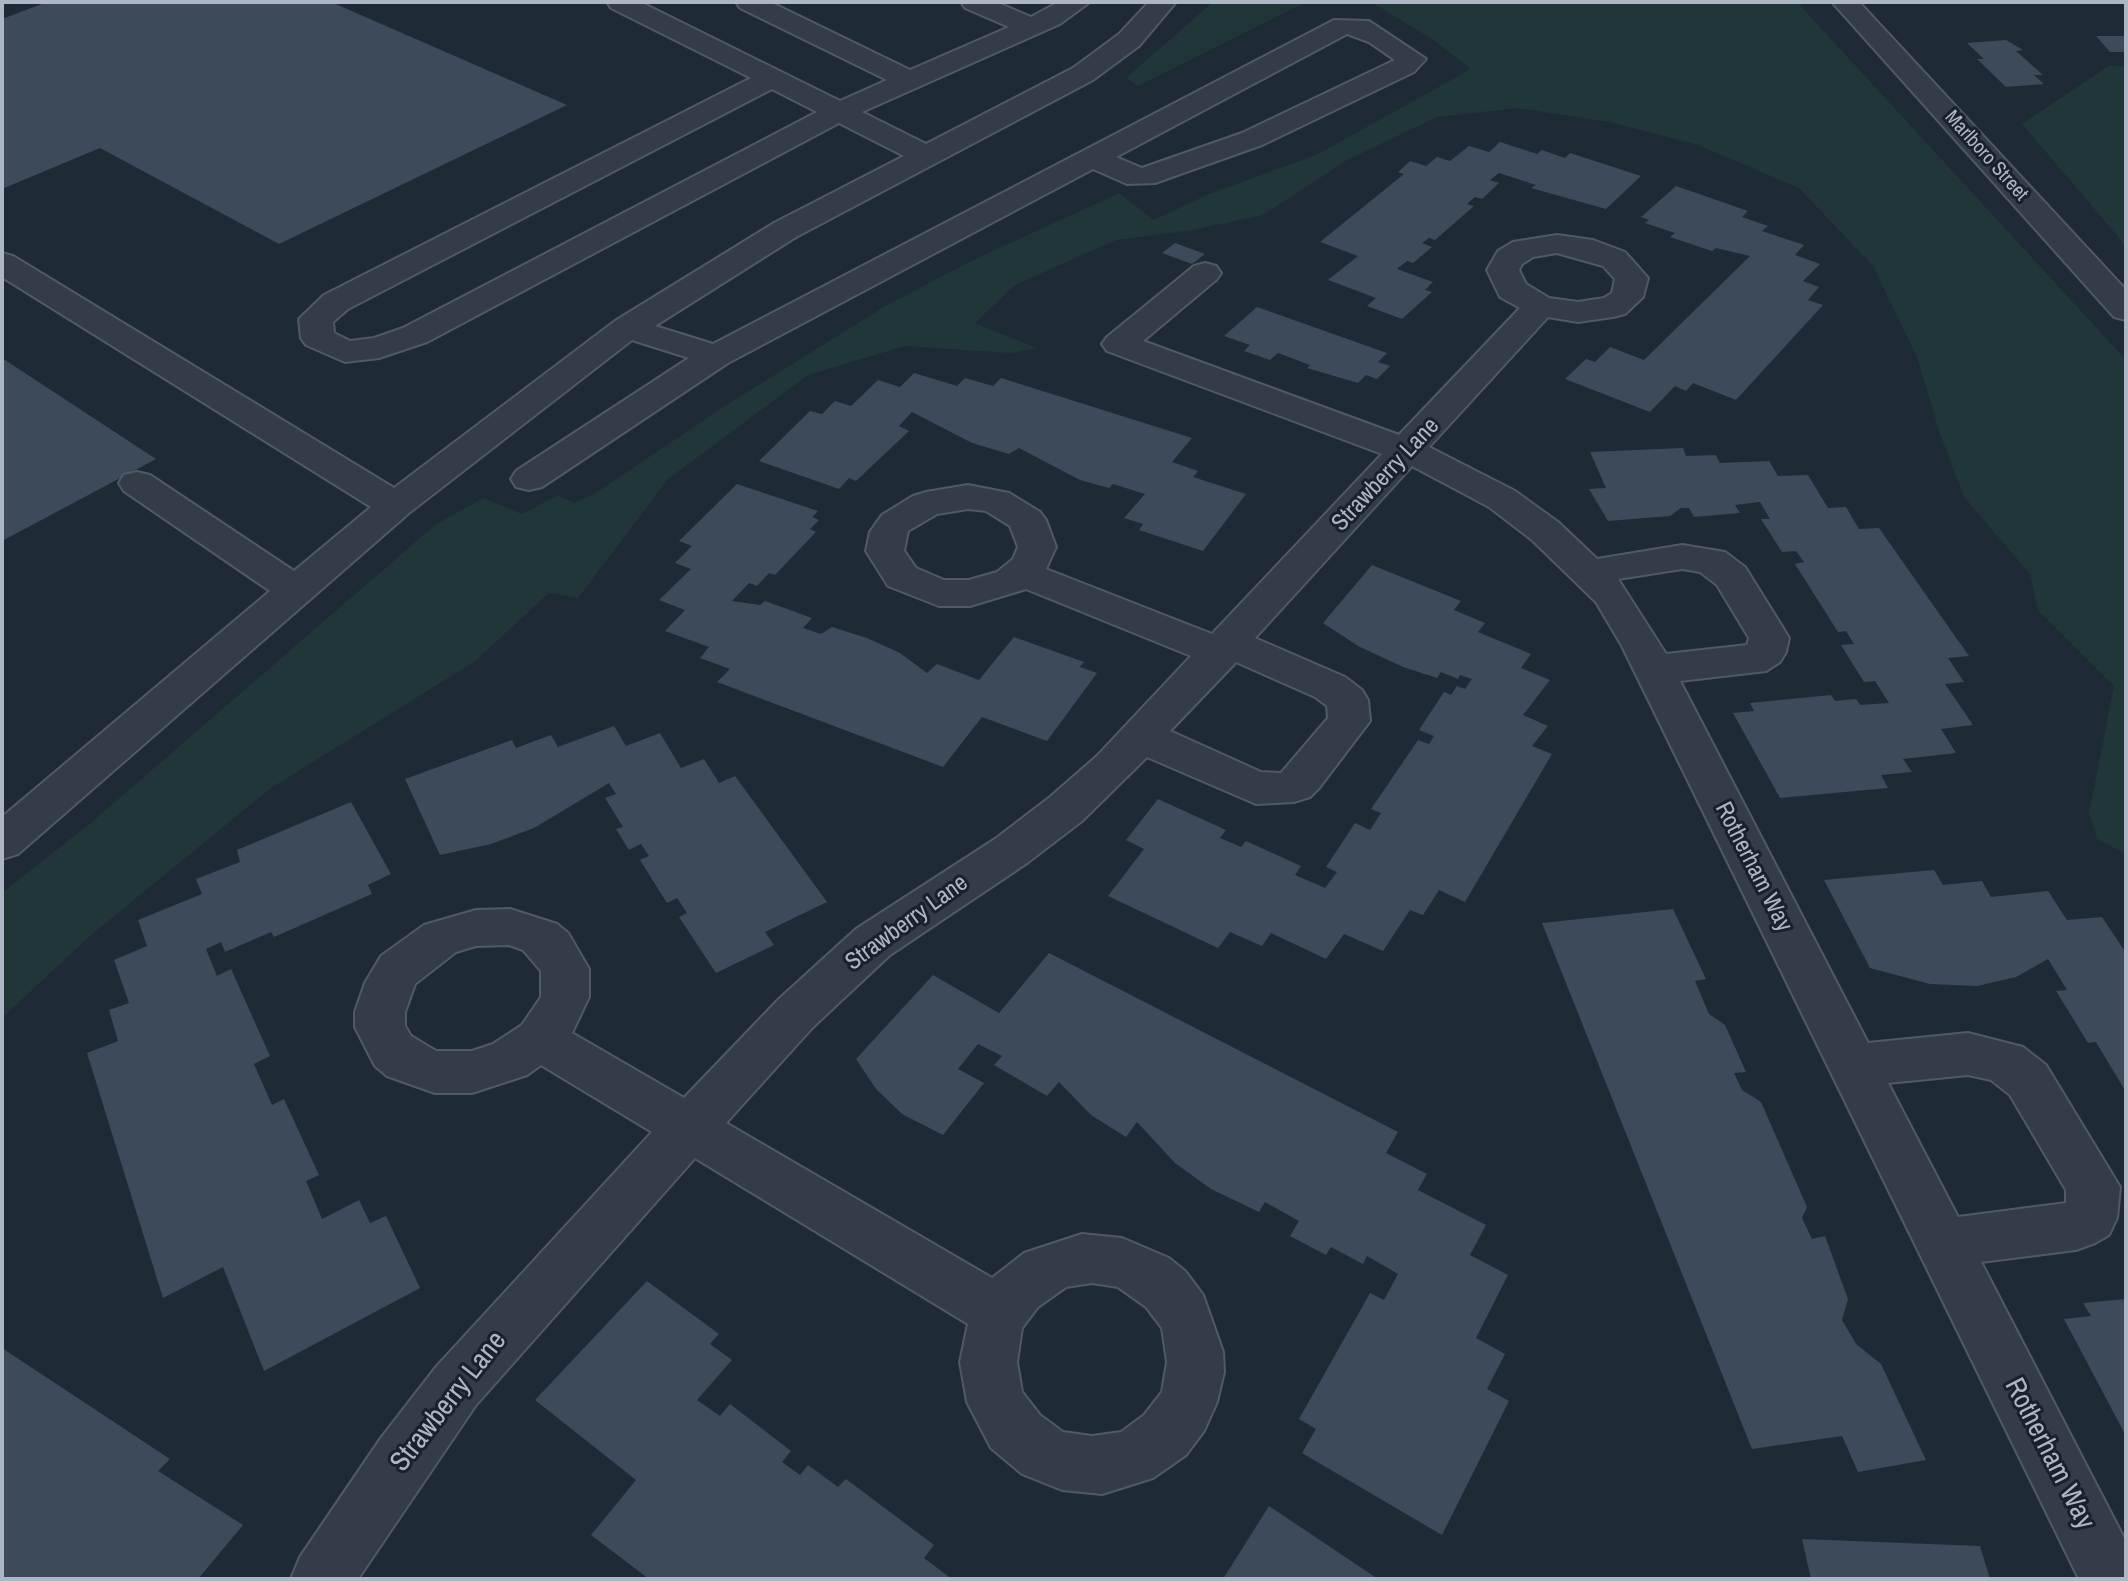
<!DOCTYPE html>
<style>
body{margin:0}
#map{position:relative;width:2128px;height:1581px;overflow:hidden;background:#1f2a37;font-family:"Archivo Narrow",sans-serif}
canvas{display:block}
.frame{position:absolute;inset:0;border:4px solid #adb6c5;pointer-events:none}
</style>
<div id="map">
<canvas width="2128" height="1581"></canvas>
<div class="frame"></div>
</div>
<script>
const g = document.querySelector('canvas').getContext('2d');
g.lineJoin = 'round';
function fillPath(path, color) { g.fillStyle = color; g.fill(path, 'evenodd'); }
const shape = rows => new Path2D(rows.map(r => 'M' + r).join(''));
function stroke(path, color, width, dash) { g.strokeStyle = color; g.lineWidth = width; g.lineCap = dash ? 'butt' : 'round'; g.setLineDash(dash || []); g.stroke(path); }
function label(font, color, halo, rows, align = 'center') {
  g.font = font + ' "Archivo Narrow",sans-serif'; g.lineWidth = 6; g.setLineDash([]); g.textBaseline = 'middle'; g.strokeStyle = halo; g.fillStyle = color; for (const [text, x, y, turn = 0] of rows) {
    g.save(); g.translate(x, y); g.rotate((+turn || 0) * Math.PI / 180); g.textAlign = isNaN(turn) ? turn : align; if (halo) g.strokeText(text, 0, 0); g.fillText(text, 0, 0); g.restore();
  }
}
const green = shape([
 [1213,2,1306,2,1138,86,1126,78],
 [1371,2,1797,2,2126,360,2126,854,2097,839,2089,813,2114,686,2038,610,2030,574,1964,497,1939,431,1917,357,1873,266,1799,188,1698,145,1610,122,1517,108,1437,117,1347,160,1263,215,1192,230,1116,240,1015,285,975,323,1037,348,1011,353,905,346,808,375,668,479,578,598,549,593,474,662,271,788,91,935,2,1018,2,893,93,821,435,525,483,498,522,514,558,495,574,503,594,494,728,404,887,305,967,263,1119,193,1154,220,1209,194,1316,155,1471,69,1435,41],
 [2110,65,2126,67,2126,246,2022,124]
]);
const building = shape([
 [47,2,331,2,567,105,279,244,100,148,2,189,2,19],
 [2096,36,2126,36,2126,52,2110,52],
 [2006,40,2023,50,2016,51,2043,75,2034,75,2044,84,2006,87,1977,59,1984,59,1967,43],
 [1500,142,1537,154,1542,150,1565,158,1570,153,1641,176,1606,209,1531,188,1536,185,1499,173,1490,180,1499,183,1482,199,1475,197,1467,204,1474,206,1435,240,1429,238,1422,243,1432,247,1413,263,1407,261,1397,269,1433,282,1425,290,1432,292,1402,319,1367,306,1376,298,1328,280,1358,256,1320,242,1404,174,1398,172,1410,161,1426,166,1437,157,1450,161,1469,146,1489,152],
 [1676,186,1748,211,1742,217,1768,226,1762,231,1804,245,1795,255,1820,264,1803,281,1819,287,1808,300,1823,305,1736,400,1693,383,1686,391,1675,386,1650,412,1565,379,1586,359,1595,362,1610,347,1644,360,1750,256,1716,248,1712,251,1670,237,1675,233,1645,223,1649,220,1641,217],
 [1175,243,1205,254,1192,264,1162,253],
 [1257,307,1387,353,1378,362,1390,366,1377,379,1366,375,1358,383,1307,368,1310,365,1278,353,1270,360,1244,351,1250,345,1224,336],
 [2,358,156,459,2,541],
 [914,373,957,386,965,378,993,386,1001,378,1192,438,1172,462,1198,471,1193,477,1246,494,1203,551,1139,530,1143,524,1124,518,1145,494,1113,484,1109,488,1080,480,1019,448,1009,454,972,443,912,412,899,426,909,431,856,481,849,478,839,489,759,461,810,411,822,414,835,401,851,406,878,380,900,387],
 [1683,448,1686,456,1716,455,1720,463,1769,461,1778,476,1808,475,1828,508,1846,507,1859,529,1879,528,1969,656,1948,658,1964,682,1945,684,1973,725,1941,729,1956,753,1903,759,1912,772,1881,775,1888,788,1780,798,1733,713,1754,711,1750,703,1831,695,1835,701,1856,699,1860,705,1889,703,1875,681,1864,682,1841,645,1854,644,1846,631,1838,632,1795,564,1804,562,1796,551,1782,552,1761,519,1770,519,1760,502,1735,505,1740,513,1694,517,1689,508,1681,508,1670,516,1608,521,1589,489,1606,488,1590,452],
 [737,484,818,511,812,517,819,520,810,529,816,532,775,575,769,573,757,586,749,583,732,601,760,605,765,601,812,618,803,628,821,634,832,627,867,638,900,653,927,673,937,664,979,680,1014,637,1084,662,1080,667,1097,673,1047,741,982,717,943,767,717,682,730,669,700,658,709,647,665,631,685,610,659,600,691,569,675,563,692,546,679,541],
 [1372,565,1461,601,1454,610,1485,623,1478,632,1531,654,1521,668,1550,680,1523,715,1548,726,1532,746,1552,754,1465,902,1439,890,1423,915,1410,910,1383,951,1344,934,1326,959,1271,933,1262,946,1230,932,1218,948,1108,896,1144,849,1126,840,1158,799,1226,830,1220,838,1241,847,1246,841,1301,866,1295,875,1325,888,1337,872,1326,867,1355,823,1370,830,1381,813,1371,809,1418,740,1429,744,1434,736,1419,730,1444,692,1451,695,1457,686,1465,689,1472,679,1460,675,1458,679,1441,672,1437,678,1403,667,1358,646,1323,623],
 [614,726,626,746,660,733,681,768,704,759,719,783,735,776,827,902,765,932,774,945,716,973,679,917,687,913,677,898,667,903,640,860,649,856,641,844,629,850,616,829,623,827,605,798,616,794,609,783,534,828,491,844,440,855,405,779,512,740,516,748,551,735,558,747],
 [351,802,391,874,368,885,372,894,274,937,271,932,225,952,221,942,206,949,217,976,231,969,270,1056,254,1064,272,1105,284,1099,319,1175,306,1181,322,1219,359,1200,370,1223,386,1216,420,1288,264,1371,223,1267,163,1298,87,1053,118,1041,109,1010,129,1003,114,960,147,946,138,920,202,894,196,879,240,862,237,850],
 [1934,870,1943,885,1982,881,1991,897,2048,891,2067,920,2102,917,2126,953,2126,1092,2096,1042,2088,1043,2056,991,2067,990,2048,959,2016,977,1977,986,1930,984,1870,968,1824,880],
 [1673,909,1706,979,1695,981,1709,1014,1725,1025,1746,1072,1734,1073,1742,1090,1761,1102,1807,1207,1802,1218,1812,1239,1825,1236,1848,1299,1842,1320,1856,1344,1881,1364,1926,1460,1858,1472,1842,1436,1752,1449,1542,923],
 [1049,953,1398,1132,1386,1153,1427,1174,1418,1190,1486,1225,1470,1255,1508,1275,1476,1338,1505,1354,1487,1389,1509,1401,1442,1535,1302,1453,1316,1429,1299,1419,1370,1293,1384,1300,1398,1274,1367,1256,1363,1264,1331,1247,1326,1255,1290,1236,1299,1221,1265,1202,1259,1212,1211,1189,1175,1163,1137,1122,1126,1137,1091,1115,1059,1082,1047,1096,994,1065,1002,1056,978,1044,958,1069,984,1083,943,1135,902,1114,876,1089,856,1059,933,975,999,1013],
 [647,1281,719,1334,710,1344,732,1360,697,1400,720,1416,730,1404,791,1451,782,1462,800,1475,808,1465,838,1487,846,1479,934,1545,924,1558,952,1579,649,1579,591,1535,636,1480,535,1400],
 [2126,1299,2126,1436,2064,1319,2091,1316,2083,1303],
 [2,1348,170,1459,158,1471,243,1525,198,1579,2,1579],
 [1269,1506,1378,1579,1223,1579],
 [1802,1539,1980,1546,1990,1579,1811,1579]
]);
const minor = shape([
 [607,2,640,2,840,101,887,80,740,8,736,2,770,2,910,70,1009,27,965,8,961,2,996,2,1031,17,1059,2,1090,2,1060,24,862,112,926,144,1073,68,1119,34,1149,2,1176,2,1139,46,1093,80,796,237,655,326,713,344,1334,20,1369,21,1426,59,1414,72,1262,145,1155,183,1127,184,1093,169,728,363,542,487,529,490,516,487,511,479,516,471,689,358,632,340,409,513,18,854,2,859,2,817,270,591,124,491,119,483,124,475,137,472,150,475,294,571,371,507,2,277,2,253,13,256,394,488,615,321,774,223,904,156,839,123,427,342,379,358,345,362,306,345,301,338,299,319,324,295,751,78,611,8,607,2],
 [1347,34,1369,42,1395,60,1242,133,1142,168,1116,157,1347,34],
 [772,89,817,112,403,328,374,338,350,341,334,333,333,322,348,309,772,89],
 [1832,2,1859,2,2126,290,2126,320,2114,317,1832,2],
 [1557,235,1593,240,1625,252,1648,278,1643,297,1625,314,1613,317,1578,322,1548,317,1429,447,1515,491,1558,522,1597,559,1682,545,1725,552,1745,567,1783,628,1789,638,1786,652,1780,662,1766,671,1680,681,1868,1043,1968,1033,2023,1047,2046,1065,2120,1187,2117,1218,2109,1235,2095,1243,2076,1250,1981,1262,2126,1542,2126,1579,2079,1579,1622,646,1596,602,1532,540,1489,507,1412,466,1255,638,1345,677,1362,690,1368,700,1370,721,1319,788,1310,797,1294,802,1256,804,1147,757,1082,821,1027,863,890,955,813,1027,726,1123,992,1278,1024,1253,1082,1234,1122,1238,1169,1258,1185,1271,1203,1295,1223,1352,1224,1372,1217,1402,1204,1431,1186,1455,1153,1478,1102,1494,1062,1490,1022,1474,991,1448,967,1402,960,1362,968,1324,695,1158,476,1405,358,1579,291,1579,300,1557,381,1438,436,1367,652,1132,541,1065,527,1075,472,1093,435,1093,387,1076,375,1066,355,1027,355,1012,365,983,381,956,424,925,476,910,510,909,557,924,568,933,589,969,589,997,572,1033,684,1098,779,999,856,929,995,839,1050,797,1097,756,1191,656,1026,589,970,606,939,606,888,586,866,551,870,532,882,515,913,496,926,492,968,485,1009,493,1040,512,1046,520,1056,547,1046,569,1212,634,1382,454,1107,351,1102,344,1107,337,1194,266,1205,263,1216,266,1221,273,1216,280,1143,341,1399,435,1520,308,1500,297,1487,270,1498,251,1513,242,1557,235],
 [1557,253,1603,266,1615,279,1612,293,1604,298,1578,302,1549,298,1526,284,1519,270,1522,264,1533,257,1557,253],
 [968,509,986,511,1010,526,1018,547,1013,559,997,572,969,580,944,580,916,568,904,551,908,531,937,514,968,509],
 [1682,569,1700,572,1717,585,1749,638,1747,645,1666,654,1618,579,1682,569],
 [1236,662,1315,697,1327,706,1328,718,1281,773,1261,772,1170,731,1236,662],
 [509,945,523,950,541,971,541,997,522,1025,493,1044,472,1051,436,1051,411,1036,405,1026,405,1012,415,984,456,952,476,946,509,945],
 [1968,1075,1991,1080,2010,1095,2066,1190,2066,1203,1958,1217,1888,1083,1968,1075],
 [1092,1283,1118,1287,1146,1307,1162,1328,1167,1362,1162,1392,1144,1415,1121,1432,1092,1436,1063,1432,1040,1415,1022,1392,1017,1362,1022,1328,1038,1307,1066,1287,1092,1283]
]);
const farStreetnames = [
 ["Marlboro Street",1986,156,48]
];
const streetNames = [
 ["Strawberry Lane",1386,475,-47],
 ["Rotherham Way",1753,867,63],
 ["Strawberry Lane",907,923,-36]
];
const nearStreetnames = [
 ["Strawberry Lane",449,1402,-52],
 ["Rotherham Way",2049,1454,63]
];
fillPath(green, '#213638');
fillPath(building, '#3d4a5a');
stroke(minor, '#505966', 4);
fillPath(minor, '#333c48');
label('20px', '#adb6c5', '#18212c', farStreetnames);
label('24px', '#adb6c5', '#18212c', streetNames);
label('28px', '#adb6c5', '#18212c', nearStreetnames);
</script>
